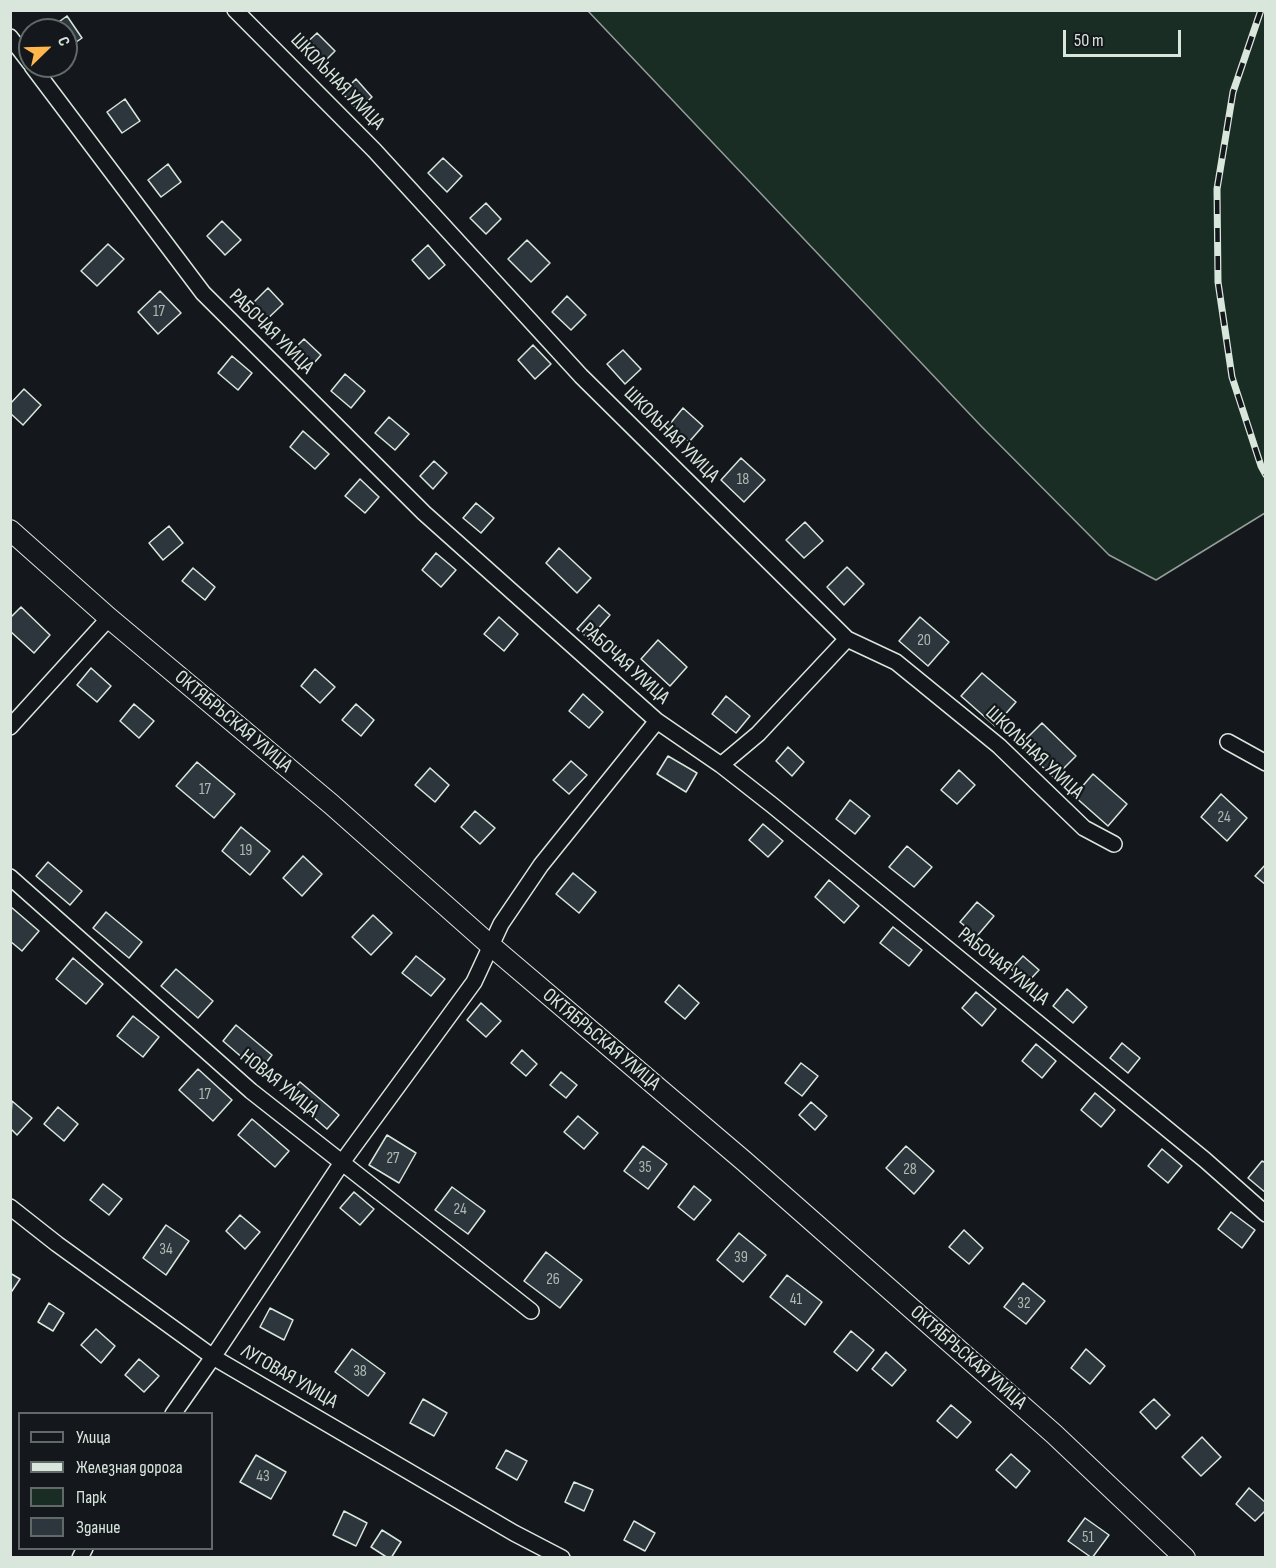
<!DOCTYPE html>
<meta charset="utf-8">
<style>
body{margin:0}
#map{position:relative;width:1276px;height:1568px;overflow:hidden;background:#14181c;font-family:"Sofia Sans Condensed",sans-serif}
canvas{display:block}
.frame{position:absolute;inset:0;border:12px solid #d8e6dc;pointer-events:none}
.legend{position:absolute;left:18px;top:1412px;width:195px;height:138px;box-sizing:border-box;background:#14181c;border:2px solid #626a69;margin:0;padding:8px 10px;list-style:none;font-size:18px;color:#d8e6dc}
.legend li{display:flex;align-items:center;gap:12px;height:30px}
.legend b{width:30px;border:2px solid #626a69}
.north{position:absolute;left:18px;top:18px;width:60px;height:60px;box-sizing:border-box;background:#14181c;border:2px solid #626a69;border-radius:50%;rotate:67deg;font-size:16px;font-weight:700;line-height:24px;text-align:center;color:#d8e6dc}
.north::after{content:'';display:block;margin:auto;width:21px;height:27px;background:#ffb74d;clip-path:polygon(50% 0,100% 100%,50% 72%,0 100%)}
.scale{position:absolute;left:1063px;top:30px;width:118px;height:27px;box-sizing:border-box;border:3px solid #d8e6dc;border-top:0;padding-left:8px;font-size:18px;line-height:21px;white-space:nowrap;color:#d8e6dc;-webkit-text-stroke:4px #14181c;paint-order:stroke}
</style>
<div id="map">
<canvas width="1276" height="1568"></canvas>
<div class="frame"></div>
<ul class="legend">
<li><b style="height:8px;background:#14181c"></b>Улица</li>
<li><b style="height:8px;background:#d8e6dc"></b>Железная дорога</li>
<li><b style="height:16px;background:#1a2d24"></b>Парк</li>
<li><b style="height:16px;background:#2c363c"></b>Здание</li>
</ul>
<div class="north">С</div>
<div class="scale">50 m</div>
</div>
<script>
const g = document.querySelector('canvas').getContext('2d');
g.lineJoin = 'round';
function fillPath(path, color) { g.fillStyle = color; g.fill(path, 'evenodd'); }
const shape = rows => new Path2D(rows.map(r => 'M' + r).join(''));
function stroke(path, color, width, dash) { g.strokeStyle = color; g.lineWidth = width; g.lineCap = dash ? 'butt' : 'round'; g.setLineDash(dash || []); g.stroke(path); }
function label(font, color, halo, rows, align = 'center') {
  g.font = font + ' "Sofia Sans Condensed",sans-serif'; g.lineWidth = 4.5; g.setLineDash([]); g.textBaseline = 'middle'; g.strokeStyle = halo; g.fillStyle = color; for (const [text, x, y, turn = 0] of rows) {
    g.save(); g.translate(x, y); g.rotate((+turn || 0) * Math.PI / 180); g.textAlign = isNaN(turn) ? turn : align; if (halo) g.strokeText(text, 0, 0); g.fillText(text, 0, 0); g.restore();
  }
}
const green = shape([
 [588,11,1265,11,1265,513,1156,580,1109,555,981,426,588,11]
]);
const building = shape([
 [67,16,82,38,66,49,66,30,49,29,67,16],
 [317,33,335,51,319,67,301,48,317,33],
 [356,79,372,97,358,110,342,93,356,79],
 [125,99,140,121,122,133,107,112,125,99],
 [443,158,462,176,447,192,428,173,443,158],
 [168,164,181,182,161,197,148,180,168,164],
 [486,203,501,219,486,234,470,218,486,203],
 [222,221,241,240,225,255,207,236,222,221],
 [527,240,550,263,531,282,508,259,527,240],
 [108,244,124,259,97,286,81,271,108,244],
 [428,245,445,265,429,279,412,260,428,245],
 [268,288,283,304,264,322,249,307,268,288],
 [160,291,181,313,158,334,138,312,160,291],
 [567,296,586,315,571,330,552,312,567,296],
 [304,339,321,355,308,370,290,353,304,339],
 [533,345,551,364,535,379,518,360,533,345],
 [623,350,641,369,625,384,607,364,623,350],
 [232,356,252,373,238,390,218,373,232,356],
 [345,374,365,391,351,408,331,391,345,374],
 [24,389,41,405,23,425,10,413,10,404,24,389],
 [683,408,703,426,689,442,669,425,683,408],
 [389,417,409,434,395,450,375,433,389,417],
 [303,431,329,454,315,469,290,447,303,431],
 [741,458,765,480,744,502,721,480,741,458],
 [434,461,447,473,433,489,420,476,434,461],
 [360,479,379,497,365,513,345,496,360,479],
 [476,503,494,518,481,533,463,518,476,503],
 [805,522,823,541,804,558,786,540,805,522],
 [169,526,183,543,163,560,149,543,169,526],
 [559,548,591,578,577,593,546,563,559,548],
 [436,553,456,570,441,587,422,570,436,553],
 [847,567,864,584,844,605,827,587,847,567],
 [193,568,215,587,205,600,182,581,193,568],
 [599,605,610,615,589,639,577,629,599,605],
 [21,607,50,635,34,653,10,631,10,618,21,607],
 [499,617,518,634,504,651,484,634,499,617],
 [920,617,949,642,928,666,899,641,920,617],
 [658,640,687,667,670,686,641,659,658,640],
 [91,668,111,686,97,702,77,685,91,668],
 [315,669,335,687,320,703,301,686,315,669],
 [982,673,1016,702,995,726,961,696,982,673],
 [583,694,603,712,589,728,569,711,583,694],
 [726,696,750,716,736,733,712,714,726,696],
 [134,704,154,721,139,738,120,721,134,704],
 [356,704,374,720,361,736,342,720,356,704],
 [1042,723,1076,756,1054,778,1020,745,1042,723],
 [788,747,804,762,792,776,776,761,788,747],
 [668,756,697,773,686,792,657,774,668,756],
 [571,761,587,775,569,794,553,780,571,761],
 [197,762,235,794,214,818,176,786,197,762],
 [430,768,449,785,435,802,415,785,430,768],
 [959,770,975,785,957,804,941,790,959,770],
 [1093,774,1127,804,1108,826,1074,796,1093,774],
 [1221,794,1247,818,1227,841,1201,817,1221,794],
 [850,800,870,816,855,834,836,819,850,800],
 [475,811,495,828,480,844,461,827,475,811],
 [763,824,783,841,768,857,749,840,763,824],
 [241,827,270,851,250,875,222,851,241,827],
 [907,846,932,867,914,887,889,867,907,846],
 [303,856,322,874,302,896,283,878,303,856],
 [48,862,82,891,70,905,36,876,48,862],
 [1266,864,1266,885,1255,876,1266,864],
 [573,873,596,892,579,913,556,894,573,873],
 [829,880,859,906,844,923,815,897,829,880],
 [977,902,994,916,977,936,960,922,977,902],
 [11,907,39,931,22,951,10,941,11,907],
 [106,912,142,942,129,958,93,928,106,912],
 [373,915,392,933,371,955,352,937,373,915],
 [893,927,922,950,909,966,880,943,893,927],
 [416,956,445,979,431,996,402,973,416,956],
 [1023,956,1039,970,1027,983,1011,969,1023,956],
 [73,958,103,984,86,1004,56,979,73,958],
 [176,969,213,1001,198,1018,161,986,176,969],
 [679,985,699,1003,685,1019,665,1002,679,985],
 [1067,989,1087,1007,1073,1023,1053,1006,1067,989],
 [976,992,996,1009,982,1026,962,1008,976,992],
 [481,1003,501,1021,486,1037,467,1020,481,1003],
 [133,1016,159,1037,143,1057,117,1036,133,1016],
 [236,1025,272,1055,259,1072,223,1041,236,1025],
 [1122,1043,1140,1058,1128,1073,1110,1058,1122,1043],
 [1036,1044,1056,1061,1042,1078,1022,1061,1036,1044],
 [522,1050,537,1064,526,1076,511,1063,522,1050],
 [801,1063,818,1076,802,1096,785,1083,801,1063],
 [198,1069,232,1100,213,1121,179,1090,198,1069],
 [561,1072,577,1085,566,1098,550,1085,561,1072],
 [300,1082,339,1115,327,1129,288,1095,300,1082],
 [1095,1093,1115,1110,1101,1127,1081,1110,1095,1093],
 [12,1101,32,1118,17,1135,10,1128,12,1101],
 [811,1102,827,1116,815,1130,799,1115,811,1102],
 [58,1107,78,1124,64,1141,44,1124,58,1107],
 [578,1116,598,1133,584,1149,564,1132,578,1116],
 [252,1119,289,1151,275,1167,238,1135,252,1119],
 [387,1135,416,1153,399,1183,369,1165,387,1135],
 [643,1146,667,1164,648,1189,624,1171,643,1146],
 [906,1146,934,1171,914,1194,886,1168,906,1146],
 [1162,1149,1182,1166,1168,1183,1148,1166,1162,1149],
 [1262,1161,1266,1163,1266,1193,1248,1178,1262,1161],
 [103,1184,122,1199,109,1215,90,1200,103,1184],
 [694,1186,711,1200,694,1220,678,1207,694,1186],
 [452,1187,485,1211,468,1234,435,1210,452,1187],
 [354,1192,374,1209,360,1225,340,1208,354,1192],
 [1231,1212,1255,1230,1242,1248,1218,1229,1231,1212],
 [240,1215,260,1232,245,1249,226,1231,240,1215],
 [166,1225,189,1241,166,1275,143,1258,166,1225],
 [964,1230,983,1248,969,1264,949,1247,964,1230],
 [739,1233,766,1255,743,1282,717,1260,739,1233],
 [546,1252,582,1280,560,1308,524,1281,546,1252],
 [10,1273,20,1279,10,1294,10,1273],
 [787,1275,822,1302,805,1325,770,1297,787,1275],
 [1023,1283,1045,1301,1026,1324,1004,1307,1023,1283],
 [49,1303,64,1313,53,1331,38,1322,49,1303],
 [270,1308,293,1320,284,1340,260,1327,270,1308],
 [96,1329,115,1346,101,1363,81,1345,96,1329],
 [851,1331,874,1350,857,1371,834,1352,851,1331],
 [352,1349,385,1373,368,1396,335,1372,352,1349],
 [1086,1349,1105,1366,1090,1384,1071,1368,1086,1349],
 [886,1352,906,1370,892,1386,872,1369,886,1352],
 [139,1359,159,1376,144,1392,125,1375,139,1359],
 [423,1399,447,1413,434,1436,410,1423,423,1399],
 [1154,1399,1170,1415,1156,1429,1140,1412,1154,1399],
 [951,1405,971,1422,957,1438,937,1421,951,1405],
 [1202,1437,1221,1457,1201,1476,1182,1457,1202,1437],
 [506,1450,527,1461,517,1480,496,1468,506,1450],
 [1011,1454,1030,1471,1016,1488,996,1470,1011,1454],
 [256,1455,286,1472,271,1499,240,1482,256,1455],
 [574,1482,593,1490,584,1511,565,1502,574,1482],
 [1249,1488,1266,1503,1266,1510,1255,1521,1236,1504,1249,1488],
 [344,1511,367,1523,356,1546,333,1535,344,1511],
 [1085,1518,1109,1535,1092,1558,1068,1541,1085,1518],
 [634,1521,655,1533,645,1551,624,1540,634,1521],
 [382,1530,401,1542,391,1558,388,1558,371,1547,382,1530]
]);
const street = shape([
 [235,10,374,150,581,376,847,639,896,662,999,746,1084,828,1114,844],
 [10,37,30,63],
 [32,66,203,293,424,513,657,721,721,765,772,805,1205,1160,1266,1214],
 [10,727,109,618],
 [1228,742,1266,763],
 [721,765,758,734,847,639],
 [10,877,251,1091,531,1311],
 [10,1207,57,1244,213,1357,514,1533,562,1558],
 [173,1414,213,1357,343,1161,474,982,501,924,541,865,657,721],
 [80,1558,85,1548]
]);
const secondary = shape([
 [10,530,109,618,331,804,490,945,744,1161,1054,1434,1185,1558]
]);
const rail = shape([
 [1261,10,1233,92,1217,189,1218,282,1232,377,1261,466,1266,475]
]);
const numberNames = [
 ["17",159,312],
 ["18",743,480],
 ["20",924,641],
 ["17",205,790],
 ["24",1224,818],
 ["19",246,851],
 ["17",205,1095],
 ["27",393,1159],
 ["35",645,1168],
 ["28",910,1170],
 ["24",460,1210],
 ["34",166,1250],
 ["39",741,1258],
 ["26",553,1280],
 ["41",796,1300],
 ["32",1024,1304],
 ["38",360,1372],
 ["43",263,1477],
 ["51",1088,1538]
];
const streetNames = [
 ["ШКОЛЬНАЯ УЛИЦА",337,82,46],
 ["РАБОЧАЯ УЛИЦА",271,332,45],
 ["ШКОЛЬНАЯ УЛИЦА",671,435,45],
 ["РАБОЧАЯ УЛИЦА",625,664,42],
 ["ОКТЯБРЬСКАЯ УЛИЦА",233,722,40],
 ["ШКОЛЬНАЯ УЛИЦА",1034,753,43],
 ["РАБОЧАЯ УЛИЦА",1003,967,39],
 ["ОКТЯБРЬСКАЯ УЛИЦА",601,1040,40],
 ["НОВАЯ УЛИЦА",279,1084,39],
 ["ОКТЯБРЬСКАЯ УЛИЦА",968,1358,41],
 ["ЛУГОВАЯ УЛИЦА",289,1377,30]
];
fillPath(green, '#1a2d24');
stroke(green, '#939e99', 1.5);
fillPath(building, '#2c363c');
stroke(building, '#d8e6dc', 1.5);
stroke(street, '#d8e6dc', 18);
stroke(secondary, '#d8e6dc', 22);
stroke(street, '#14181c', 15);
stroke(secondary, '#14181c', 20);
stroke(rail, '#d8e6dc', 7);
stroke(rail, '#14181c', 4.5, [14]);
label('16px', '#adbab4', null, numberNames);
label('20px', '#d8e6dc', '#14181c', streetNames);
</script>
